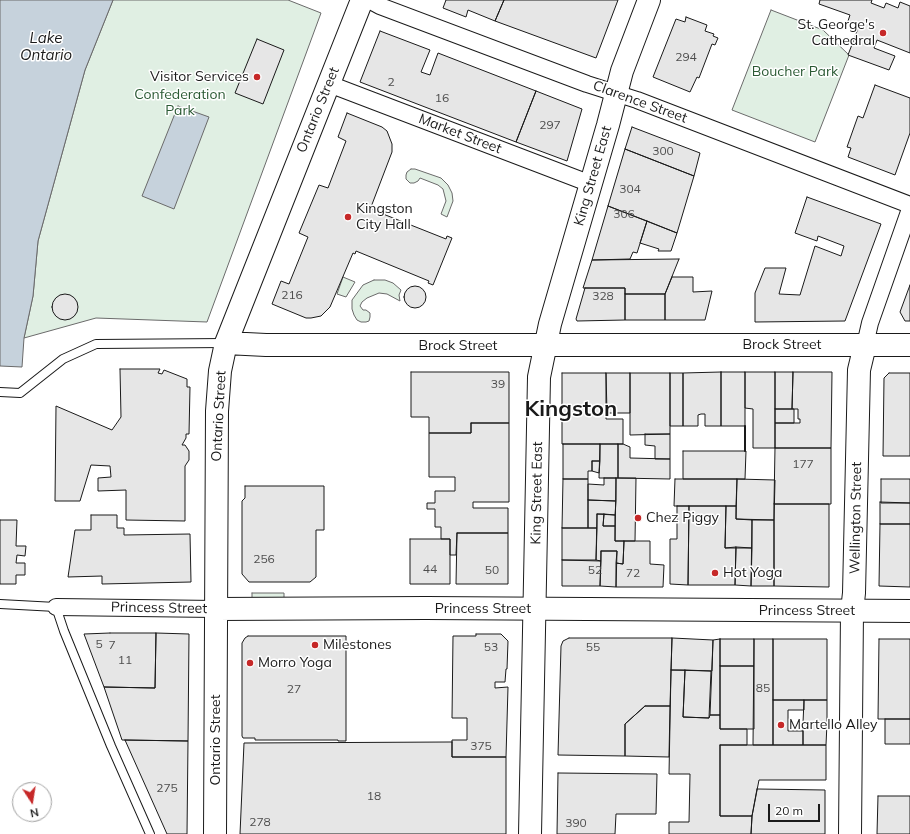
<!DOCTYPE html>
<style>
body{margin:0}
#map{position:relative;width:910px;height:834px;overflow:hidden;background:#fff;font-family:Mulish,sans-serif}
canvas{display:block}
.north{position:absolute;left:12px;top:782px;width:40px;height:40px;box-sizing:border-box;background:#fff;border:1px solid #a3a3a3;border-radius:50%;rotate:168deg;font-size:11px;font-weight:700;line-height:16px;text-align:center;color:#1a1a1a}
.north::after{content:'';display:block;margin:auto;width:14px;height:18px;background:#c62828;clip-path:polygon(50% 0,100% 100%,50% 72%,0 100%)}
.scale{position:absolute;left:768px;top:804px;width:52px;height:18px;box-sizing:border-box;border:2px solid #1a1a1a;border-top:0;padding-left:5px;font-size:12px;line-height:14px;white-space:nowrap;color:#1a1a1a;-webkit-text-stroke:3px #fff;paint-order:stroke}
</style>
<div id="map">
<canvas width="910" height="834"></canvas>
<div class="north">N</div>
<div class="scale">20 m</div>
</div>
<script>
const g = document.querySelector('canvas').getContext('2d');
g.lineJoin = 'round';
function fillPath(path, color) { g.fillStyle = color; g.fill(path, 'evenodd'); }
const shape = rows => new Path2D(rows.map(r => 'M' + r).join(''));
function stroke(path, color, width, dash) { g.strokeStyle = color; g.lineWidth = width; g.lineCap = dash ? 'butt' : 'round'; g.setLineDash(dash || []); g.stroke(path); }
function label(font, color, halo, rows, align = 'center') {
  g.font = font + ' Mulish,sans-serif'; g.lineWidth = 3; g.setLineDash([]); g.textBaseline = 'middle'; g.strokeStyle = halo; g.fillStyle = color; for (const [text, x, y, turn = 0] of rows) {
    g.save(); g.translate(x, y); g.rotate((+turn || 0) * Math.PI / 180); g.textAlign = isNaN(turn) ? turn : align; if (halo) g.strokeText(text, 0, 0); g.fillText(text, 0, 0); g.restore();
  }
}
const green = shape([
 [113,0,288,0,321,13,207,322,96,318,24,338,33,296,38,241,85,70,113,0],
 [771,10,823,30,849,55,815,142,732,110,771,10],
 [411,169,415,169,441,178,448,185,452,193,453,201,447,217,441,214,446,201,443,189,438,185,420,178,418,181,414,183,410,183,406,179,406,175,407,172,411,169],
 [343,277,355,282,346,297,337,294,343,277],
 [374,280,385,280,393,283,401,290,399,295,400,301,387,294,379,293,367,298,362,302,360,306,363,310,366,310,370,313,370,317,369,321,366,322,361,322,357,320,354,315,352,309,352,300,363,285,374,280],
 [252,593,284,593,284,599,252,599,252,593]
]);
const water = shape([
 [0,0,113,0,85,70,38,241,33,296,24,338,22,367,0,366,0,0],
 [178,106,209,117,174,209,142,196,178,106]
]);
const building = shape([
 [446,0,504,0,495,21,468,10,466,17,443,8,446,0],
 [504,0,618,0,596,58,495,21,504,0],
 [820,0,872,0,871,3,884,8,886,3,898,8,900,2,910,6,910,53,877,40,874,48,895,56,889,70,848,55,859,26,848,21,850,15,819,4,820,0],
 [686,17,707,25,705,31,714,34,713,36,718,38,715,45,712,44,699,78,697,77,690,92,653,77,676,19,685,22,686,17],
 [380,31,430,50,421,72,430,75,438,53,536,91,516,142,360,82,380,31],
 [257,39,284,50,263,104,235,93,257,39],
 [875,85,910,98,910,133,895,175,848,157,851,148,847,147,858,116,863,118,875,85],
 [536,91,582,109,567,161,516,142,536,91],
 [347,113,382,127,387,131,392,144,392,152,371,207,374,208,373,210,446,239,447,236,452,238,433,285,428,283,429,281,356,251,355,254,353,253,330,307,321,316,311,318,306,318,272,304,281,281,289,284,308,237,299,233,319,185,328,188,346,141,338,137,347,113],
 [632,127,700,153,694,176,625,149,632,127],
 [625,149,694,176,677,233,608,206,625,149],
 [807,197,881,224,845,321,755,322,755,293,765,268,786,268,779,294,800,295,815,246,841,256,844,246,818,236,817,241,795,233,807,197],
 [608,206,647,221,637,253,633,252,630,259,592,260,608,206],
 [647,221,677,233,671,251,658,251,659,249,640,243,647,221],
 [679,259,665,294,625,294,625,288,583,288,592,260,679,259],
 [672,277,693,277,693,292,712,291,705,320,665,320,665,294,672,277],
 [910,285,910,321,905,321,900,312,910,285],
 '404 297a11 11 0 1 1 22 0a11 11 0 1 1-22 0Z',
 [585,288,625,288,625,320,577,321,576,319,585,288],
 '52 307a13 13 0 1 1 26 0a13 13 0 1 1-26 0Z',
 [625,294,665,294,665,320,625,320,625,294],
 [120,369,160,369,158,373,162,374,164,370,187,379,187,387,190,387,189,434,186,434,186,438,182,445,185,445,189,451,189,460,185,466,185,521,126,520,126,490,98,491,98,478,111,477,110,466,91,465,80,501,55,501,56,406,112,430,121,417,120,369],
 [411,372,509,372,509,423,471,423,471,433,429,433,429,417,411,417,411,372],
 [721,372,721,426,705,426,705,414,701,414,698,415,698,426,683,426,683,373,721,372],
 [721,372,745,372,745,426,721,426,721,372],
 [745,372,775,372,775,448,753,448,753,409,745,408,745,372],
 [775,372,793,372,792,409,775,409,775,372],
 [793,372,832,372,831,448,775,448,775,423,800,423,800,419,798,419,798,409,792,409,793,372],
 [562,373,606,373,606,419,623,419,623,444,562,444,562,373],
 [606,373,630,373,630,413,607,413,606,373],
 [630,373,670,373,670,434,630,435,630,373],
 [670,373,683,373,683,426,670,426,670,373],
 [889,373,910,373,910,456,883,456,884,378,889,373],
 [775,409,794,409,794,423,775,423,775,409],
 [471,423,509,423,509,502,473,502,473,508,508,508,508,533,457,533,456,555,450,555,450,539,441,539,441,527,435,527,435,509,427,509,427,503,435,503,435,491,455,491,455,477,429,477,429,433,471,433,471,423],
 [645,434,670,434,670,459,655,459,655,446,645,445,645,434],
 [563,444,600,444,600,461,592,461,592,471,588,471,588,479,563,479,563,444],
 [600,444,618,444,618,478,599,478,600,444],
 [618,444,623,444,630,447,630,458,670,459,670,479,618,478,618,444],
 [775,448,831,448,831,504,774,504,775,448],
 [683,451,746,451,745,479,683,479,683,451],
 [592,461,600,461,599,473,592,471,592,461],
 [604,478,616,478,616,501,588,500,588,484,604,485,604,478],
 [616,478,636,478,635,541,615,541,616,478],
 [563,479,588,479,588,528,562,528,563,479],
 [675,479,737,479,736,506,674,506,675,479],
 [737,479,775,480,774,520,736,519,737,479],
 [881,479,910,479,910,503,881,503,881,479],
 [245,486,324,486,324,530,316,530,316,577,310,582,249,582,242,574,242,501,245,498,245,486],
 [588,500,616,501,615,515,597,514,597,528,588,528,588,500],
 [880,502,910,503,910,524,880,524,880,502],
 [774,504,829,504,829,587,774,586,774,504],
 [677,506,689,506,688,585,670,584,670,539,677,539,677,506],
 [689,506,726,506,725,548,736,547,735,585,688,585,689,506],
 [726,506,736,506,736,519,752,520,752,548,725,548,726,506],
 [597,514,604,514,603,526,615,526,615,541,624,541,623,564,616,563,617,551,601,551,601,561,596,560,597,514],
 [604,514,615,515,615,526,603,526,604,514],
 [91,515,117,515,117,528,124,528,124,535,190,534,191,582,102,584,102,576,68,577,75,530,91,530,91,515],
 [0,520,17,520,16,546,26,546,25,556,17,555,16,563,25,563,25,575,16,575,16,584,0,584,0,520],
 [752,520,774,520,774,586,751,586,752,520],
 [880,524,910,524,910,587,879,586,880,524],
 [562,528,597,528,596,560,562,560,562,528],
 [457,533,508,533,508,584,456,584,457,533],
 [410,539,450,539,450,584,410,584,410,539],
 [624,541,650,541,650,564,664,565,663,587,616,587,616,563,623,564,624,541],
 [736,547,752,548,751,586,735,585,736,547],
 [601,551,617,551,616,587,600,586,601,551],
 [562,560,601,561,600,586,562,586,562,560],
 [110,633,156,633,155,688,104,687,84,634,110,633],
 [156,633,189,634,188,741,122,740,104,687,155,688,156,633],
 [476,634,501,634,508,641,507,669,506,669,505,682,495,682,495,688,508,687,506,757,452,757,452,740,467,740,467,718,452,718,453,636,476,636,476,634],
 [248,636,346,636,346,741,338,741,338,740,255,740,255,738,243,738,242,736,242,643,245,638,248,636],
 [569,638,672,638,670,706,645,706,625,724,625,756,558,755,561,646,563,641,569,638],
 [672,638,713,640,712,671,671,670,672,638],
 [720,639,754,639,754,666,720,666,720,639],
 [720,639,720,715,710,715,713,640,720,639],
 [754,639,773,639,773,745,753,745,754,639],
 [773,639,827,639,827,700,773,700,773,639],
 [879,639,910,639,910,719,878,719,879,639],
 [720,666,754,666,754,729,720,729,720,666],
 [671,670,685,670,683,717,709,718,710,715,720,715,720,729,747,729,747,745,720,745,720,816,752,816,751,834,669,834,669,822,689,822,690,774,669,774,671,670],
 [685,670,711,671,709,718,683,717,685,670],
 [773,700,804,700,804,710,788,710,788,731,803,731,803,745,773,745,773,700],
 [804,700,827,700,827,723,803,723,804,700],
 [645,706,670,706,669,757,625,756,625,724,645,706],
 [885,719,910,719,910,744,885,744,885,719],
 [803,723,827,723,826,745,803,745,803,723],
 [125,740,188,741,187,834,167,834,125,740],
 [452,742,452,757,506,757,506,834,240,834,244,743,452,742],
 [720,745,826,745,826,780,759,780,752,816,720,816,720,745],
 [558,773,657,774,656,814,616,814,615,834,557,834,558,773],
 [757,789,825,790,825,834,751,834,752,816,757,789],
 [878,796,910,796,910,834,877,834,878,796]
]);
const lane = shape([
 [0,392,20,393,63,359,96,344,225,343],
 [0,604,56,607,64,631,111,746,150,834]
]);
const street = shape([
 [369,0,380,6,587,84,637,100,910,205],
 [329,84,591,184],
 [865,345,870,323,910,209],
 [56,607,216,609]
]);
const secondary = shape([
 [545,345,576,345],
 [530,834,539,377,550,324,608,125,622,71,649,0],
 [850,834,852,611,854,593,859,370,865,345]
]);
const primary = shape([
 [226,343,266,345,545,345],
 [576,345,910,345],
 [216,609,426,608,910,611],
 [215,834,217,411,220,371,226,343,362,0]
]);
const wall = shape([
 [745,426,745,451]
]);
const markers = [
 [883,33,4,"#c62828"],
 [257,77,4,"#c62828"],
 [348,217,4,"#c62828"],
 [638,518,4,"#c62828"],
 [715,573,4,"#c62828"],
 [315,645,4,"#c62828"],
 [250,663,4,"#c62828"],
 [781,725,4,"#c62828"]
];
const numberNames = [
 ["294",686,57],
 ["2",391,82],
 ["16",442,98],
 ["297",550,125],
 ["300",663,151],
 ["304",630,189],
 ["306",624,214],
 ["216",292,295],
 ["328",603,296],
 ["39",498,384],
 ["177",803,464],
 ["256",264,559],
 ["44",430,569],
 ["50",492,570],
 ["52",595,570],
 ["72",633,573],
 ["5",99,644],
 ["7",112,645],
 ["53",491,647],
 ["55",593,647],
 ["11",125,660],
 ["85",763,688],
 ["27",294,689],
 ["375",481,746],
 ["275",167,788],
 ["18",374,796],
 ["278",260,822],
 ["390",576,823]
];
const poiNames = [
 ["St. George's",875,25,"right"],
 ["Cathedral",875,41,"right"],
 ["Visitor Services",249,77,"right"],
 ["Kingston",356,209],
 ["City Hall",356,225],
 ["Chez Piggy",646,518],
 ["Hot Yoga",723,573],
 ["Milestones",323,645],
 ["Morro Yoga",258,663],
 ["Martello Alley",789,725]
];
const parkNames = [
 ["Boucher Park",795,72],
 ["Confederation",180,95],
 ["Park",180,111]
];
const streetNames = [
 ["Clarence Street",640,102,20],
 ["Ontario Street",318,110,-68],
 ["Market Street",460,134,21],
 ["King Street East",593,176,-74],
 ["Brock Street",782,345],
 ["Brock Street",458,346],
 ["Ontario Street",219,416,-87],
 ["King Street East",537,493,-89],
 ["Wellington Street",856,518,-89],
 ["Princess Street",159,608,1],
 ["Princess Street",483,609],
 ["Princess Street",807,611],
 ["Ontario Street",216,740,-90]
];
const waterNames = [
 ["Lake",46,38],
 ["Ontario",46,55]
];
const townNames = [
 ["Kingston",571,409]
];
fillPath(green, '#e0efe3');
stroke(green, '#6a6a6a', 1);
fillPath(water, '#c6d2dc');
stroke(water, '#6a6a6a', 1);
fillPath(building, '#e6e6e6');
stroke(building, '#1a1a1a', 1);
stroke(lane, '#1a1a1a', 10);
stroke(street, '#1a1a1a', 18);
stroke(secondary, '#1a1a1a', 24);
stroke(primary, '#1a1a1a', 24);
stroke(lane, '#fff', 8);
stroke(street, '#fff', 16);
stroke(secondary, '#fff', 22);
stroke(primary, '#fff', 22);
stroke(wall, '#1a1a1a', 2);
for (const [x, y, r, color] of markers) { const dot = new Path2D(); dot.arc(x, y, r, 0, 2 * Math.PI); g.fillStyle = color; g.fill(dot); stroke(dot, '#fff', 1.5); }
label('12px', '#4d4d4d', null, numberNames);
label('14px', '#1a1a1a', '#fff', poiNames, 'left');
label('14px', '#2b5a34', '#fff', parkNames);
label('14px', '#1a1a1a', '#fff', streetNames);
label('italic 15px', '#1a1a1a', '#fff', waterNames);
label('bold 22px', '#1a1a1a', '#fff', townNames);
</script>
